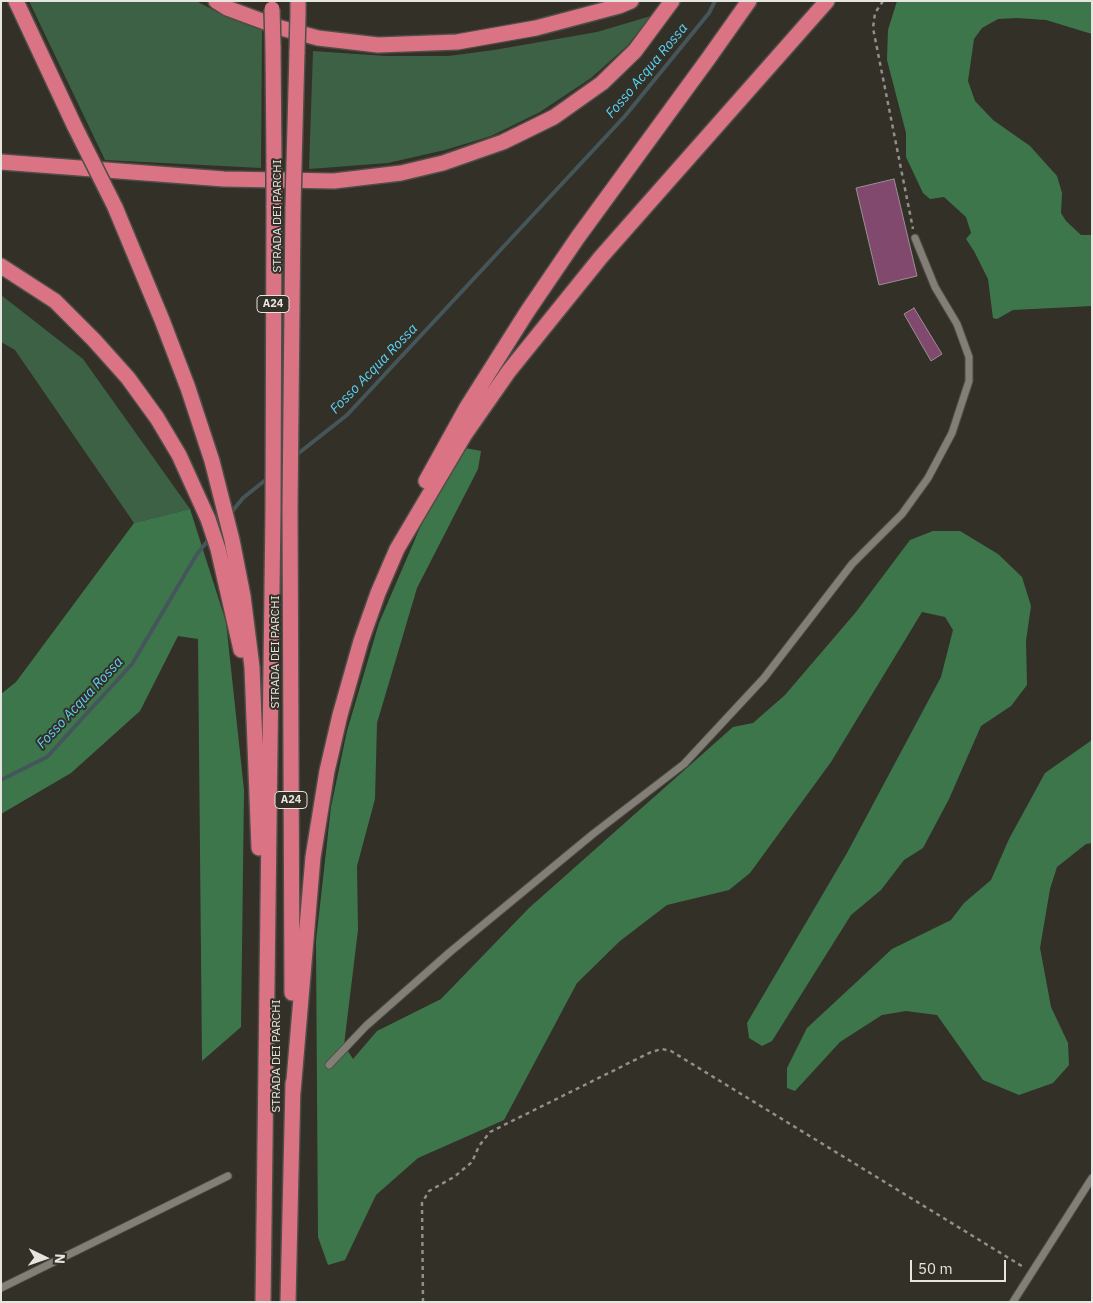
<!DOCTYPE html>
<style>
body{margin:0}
#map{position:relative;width:1093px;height:1303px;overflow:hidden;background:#333028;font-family:"IBM Plex Sans",sans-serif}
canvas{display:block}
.frame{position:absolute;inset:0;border:2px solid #e7e5e0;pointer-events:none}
.north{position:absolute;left:20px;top:1233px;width:50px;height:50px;-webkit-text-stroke:4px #333028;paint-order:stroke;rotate:93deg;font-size:14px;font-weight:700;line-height:20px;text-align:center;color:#e7e5e0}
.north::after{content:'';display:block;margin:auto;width:18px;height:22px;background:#e7e5e0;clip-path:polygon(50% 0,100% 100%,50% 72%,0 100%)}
.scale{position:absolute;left:910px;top:1260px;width:96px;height:22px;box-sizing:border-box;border:2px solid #e7e5e0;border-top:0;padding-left:6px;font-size:15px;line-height:18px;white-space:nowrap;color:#e7e5e0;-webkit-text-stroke:4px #333028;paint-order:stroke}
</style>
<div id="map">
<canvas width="1093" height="1303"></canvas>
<div class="frame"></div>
<div class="north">N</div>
<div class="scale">50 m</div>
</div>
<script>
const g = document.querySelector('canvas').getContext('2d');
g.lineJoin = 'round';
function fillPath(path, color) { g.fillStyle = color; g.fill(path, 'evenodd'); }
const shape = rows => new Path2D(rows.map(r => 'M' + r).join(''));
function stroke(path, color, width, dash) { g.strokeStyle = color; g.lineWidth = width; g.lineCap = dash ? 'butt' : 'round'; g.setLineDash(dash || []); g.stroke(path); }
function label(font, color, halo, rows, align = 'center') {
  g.font = font + ' "IBM Plex Sans",sans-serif'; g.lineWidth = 4; g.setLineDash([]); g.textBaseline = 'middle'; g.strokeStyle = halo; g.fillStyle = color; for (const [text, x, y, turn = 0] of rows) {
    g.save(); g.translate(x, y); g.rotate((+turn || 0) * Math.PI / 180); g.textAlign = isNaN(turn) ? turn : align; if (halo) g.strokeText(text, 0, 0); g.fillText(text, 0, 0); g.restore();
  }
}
const green = shape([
 [29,1,196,1,227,17,262,30,261,168,105,160],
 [651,16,627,46,591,78,540,112,491,136,445,150,388,163,309,169,313,51,386,56,448,56,494,50,597,32],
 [1,295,83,359,190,509,134,523,15,350,1,342]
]);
const forest = shape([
 [897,1,1092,1,1092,34,1046,20,1017,18,998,19,982,28,974,39,968,81,975,101,993,120,1030,146,1057,176,1062,193,1061,213,1066,221,1081,235,1092,235,1092,306,1013,310,997,319,993,318,988,279,974,251,966,239,971,233,966,217,944,197,930,199,923,193,906,157,906,133,887,60,888,30],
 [465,448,481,451,478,469,417,588,377,723,375,799,357,866,358,930,344,1045,353,1059,377,1031,441,999,529,908,733,727,753,723,785,695,856,612,910,540,933,531,960,531,998,554,1022,577,1031,606,1026,641,1027,685,1011,706,981,726,949,799,923,848,904,860,881,890,851,915,772,1041,762,1046,749,1038,747,1023,847,853,941,677,953,630,945,617,922,612,831,762,750,873,729,890,667,905,620,941,577,983,504,1120,418,1158,376,1195,345,1260,328,1265,318,1237,316,941,331,807,347,731,379,623,422,523],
 [190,509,226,622,244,790,241,1027,202,1061,198,639,178,636,140,711,71,773,1,814,1,694,16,682,134,523],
 [1092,740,1092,843,1086,844,1057,867,1050,889,1040,948,1051,1007,1068,1043,1069,1065,1053,1083,1019,1095,983,1080,937,1015,906,1011,882,1015,840,1042,795,1091,787,1088,787,1068,807,1028,892,949,951,920,964,903,991,880,1009,839,1045,773]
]);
const stream = shape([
 [295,456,347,415,625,116,709,13,715,1],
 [230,514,243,498,268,478],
 [1,780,47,757,132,664,197,554,210,538]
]);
const building = shape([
 [894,179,917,276,879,285,856,188,894,179],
 [914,308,942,354,931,361,904,314,914,308]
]);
const path = shape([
 [883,1,875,13,873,28,913,229],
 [423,1302,422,1203,429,1191,454,1177,472,1162,479,1146,490,1132,651,1052,662,1049,671,1051,1025,1268]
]);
const lane = shape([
 [329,1065,366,1026,450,952,593,834,684,764,764,678,852,564,902,514,928,478,952,433,969,381,969,357,957,324,935,287,915,238],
 [1,1288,228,1176],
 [1013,1302,1092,1178]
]);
const highway = shape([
 [16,1,75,127],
 [216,1,227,8,281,28,318,38,378,45,457,42,536,28,619,6,631,1],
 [298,15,298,1],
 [273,47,274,162],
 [1,162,224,179,334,181,401,173,443,163,503,142,554,117,602,83,635,51,672,1],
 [294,164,297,52],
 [115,207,162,320,188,388,212,461,232,540,243,596,252,667,259,848],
 [1,266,55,301,94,340,128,378,157,418,179,455,208,519,218,549,241,650],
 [426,481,467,407,527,312,578,237,708,59,749,1],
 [292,993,290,509,293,207],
 [293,1092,313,857,327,771,340,715,361,641,378,593,397,549,465,434,509,371,601,257,827,1],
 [263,1302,273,510,274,206],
 [288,1302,293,1083]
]);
const highwayBridge = shape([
 [272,9,273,47],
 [297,52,298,15],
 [75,127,115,207],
 [274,162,274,206],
 [293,207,294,164]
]);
const shields = [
 [273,304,32],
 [291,800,32]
];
const shieldNames = [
 ["A24",273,304],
 ["A24",291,800]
];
const streetNames = [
 ["STRADA DEI PARCHI",278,216,-90],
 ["STRADA DEI PARCHI",276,652,-90],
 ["STRADA DEI PARCHI",277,1056,-90]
];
const waterNames = [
 ["Fosso Acqua Rossa",647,71,-50],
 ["Fosso Acqua Rossa",374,369,-46],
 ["Fosso Acqua Rossa",80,703,-47]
];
fillPath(green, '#3c6145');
fillPath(forest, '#3e764c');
stroke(stream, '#45565a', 4);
fillPath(building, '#81496d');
stroke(building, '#999095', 1);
stroke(lane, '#4f4d47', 9);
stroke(highway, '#4f4d47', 18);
stroke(path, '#928f89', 2.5, [4, 4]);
stroke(lane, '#827f76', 7);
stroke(highway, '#da7484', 15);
stroke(highwayBridge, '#4f4d47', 18, []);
stroke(highwayBridge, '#da7484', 15);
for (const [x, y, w] of shields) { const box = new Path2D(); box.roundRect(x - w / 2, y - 8.5, w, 17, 4); g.fillStyle = '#333028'; g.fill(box); stroke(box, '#e7e5e0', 1); }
label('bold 11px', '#e7e5e0', null, shieldNames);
label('12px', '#e7e5e0', '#333028', streetNames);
label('italic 14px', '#59d3f8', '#333028', waterNames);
</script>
